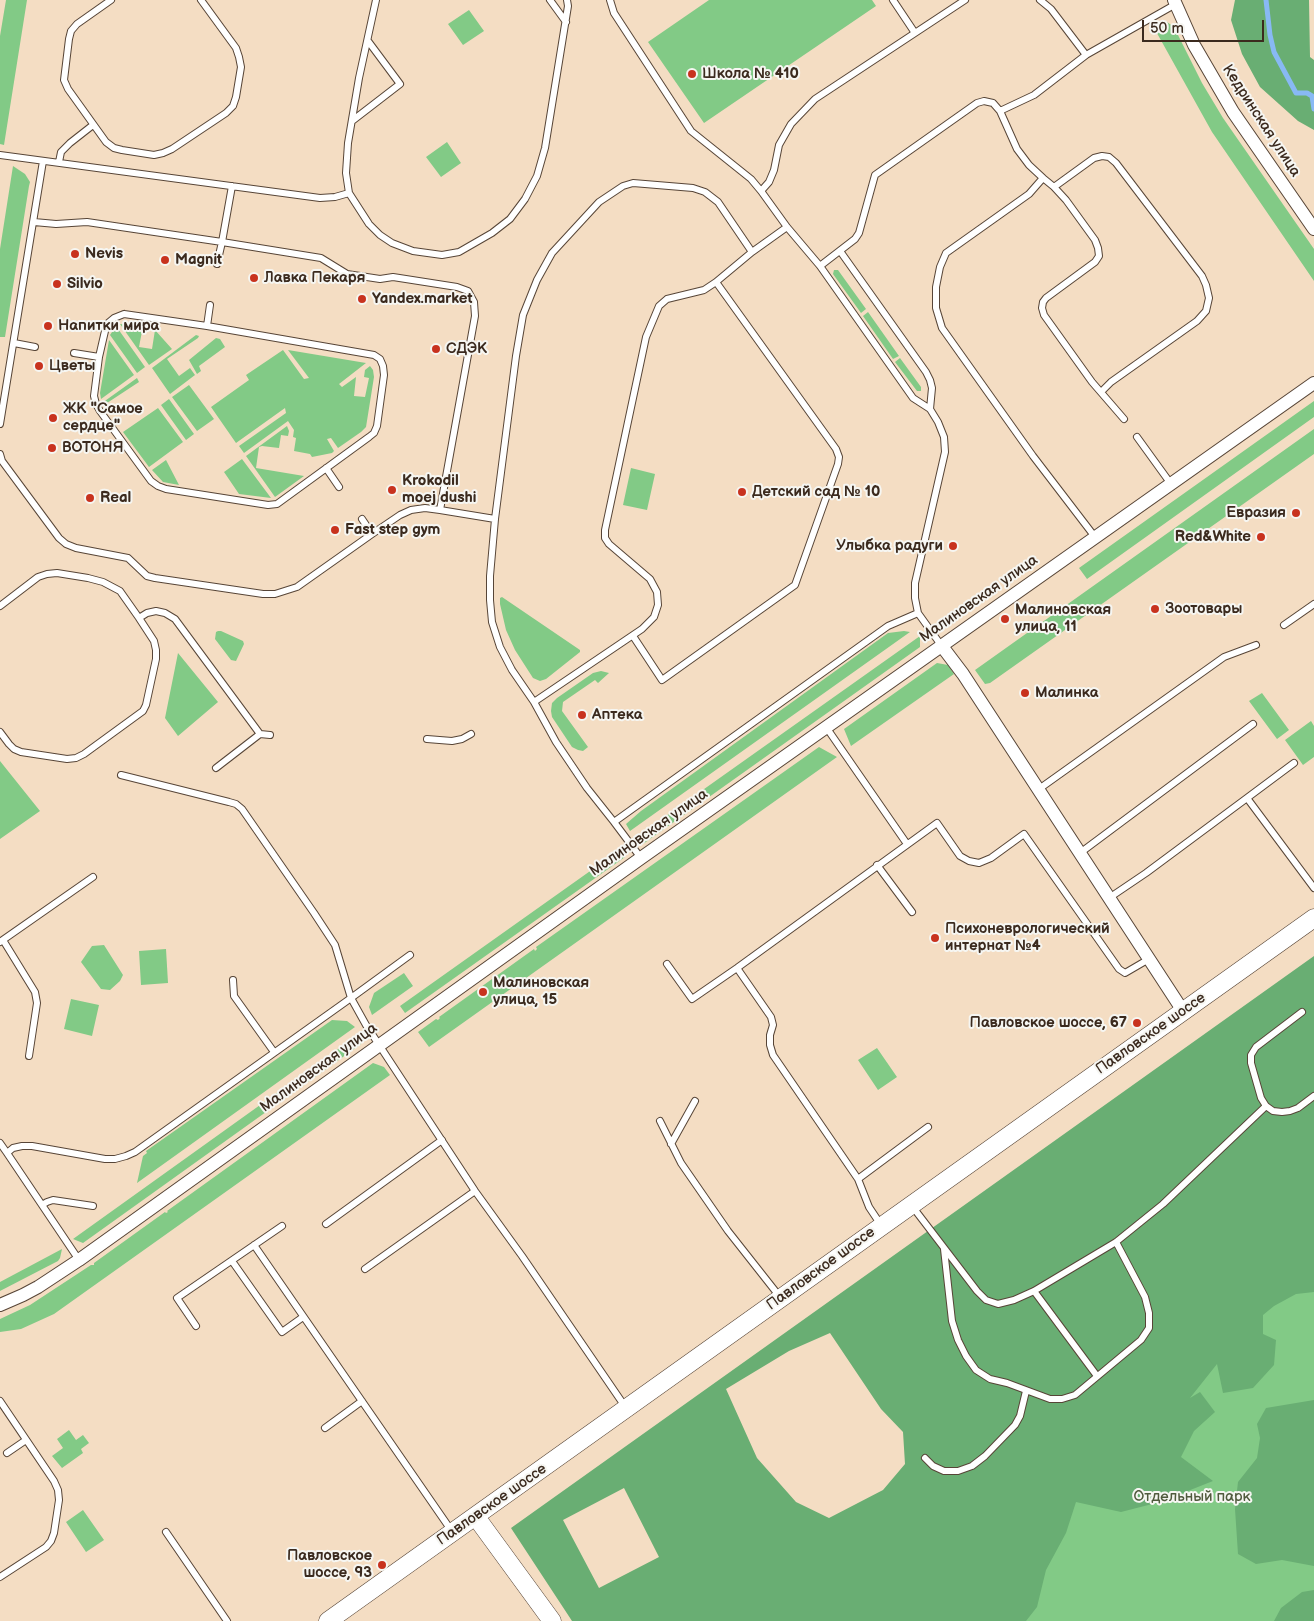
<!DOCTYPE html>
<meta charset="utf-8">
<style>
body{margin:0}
#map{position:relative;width:1314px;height:1621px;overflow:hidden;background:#f4ddc3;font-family:"Balsamiq Sans",sans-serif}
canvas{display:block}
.scale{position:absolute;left:1142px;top:20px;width:122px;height:22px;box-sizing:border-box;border:2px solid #3b2a1e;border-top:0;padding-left:6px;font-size:15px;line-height:18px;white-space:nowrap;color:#3b2a1e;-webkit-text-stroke:4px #f6f6f2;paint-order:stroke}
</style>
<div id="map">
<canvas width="1314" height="1621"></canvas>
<div class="scale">50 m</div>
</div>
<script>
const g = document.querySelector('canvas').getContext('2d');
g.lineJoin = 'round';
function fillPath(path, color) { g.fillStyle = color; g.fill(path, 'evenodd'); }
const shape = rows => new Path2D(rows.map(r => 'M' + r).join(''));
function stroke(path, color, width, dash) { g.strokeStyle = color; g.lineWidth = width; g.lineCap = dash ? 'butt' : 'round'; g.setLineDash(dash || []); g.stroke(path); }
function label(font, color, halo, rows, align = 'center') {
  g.font = font + ' "Balsamiq Sans",sans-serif'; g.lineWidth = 4; g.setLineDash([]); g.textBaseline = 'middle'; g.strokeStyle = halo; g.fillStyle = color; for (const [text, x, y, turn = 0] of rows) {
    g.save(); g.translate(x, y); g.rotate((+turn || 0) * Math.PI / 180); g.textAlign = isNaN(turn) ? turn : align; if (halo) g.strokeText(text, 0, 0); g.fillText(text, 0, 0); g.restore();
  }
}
const green = shape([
 [6,0,27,0,4,145,0,144,0,36],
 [709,0,872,0,876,6,704,123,648,42],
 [469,10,484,31,463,45,448,24],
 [1164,22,1167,22,1174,27,1202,83,1223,118,1314,249,1314,281,1212,132,1153,26],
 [447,142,461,163,441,177,426,157],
 [13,166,25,174,30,182,29,186,5,337,0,337,0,249],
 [834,270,838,270,866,309,861,313,833,274],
 [868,312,899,356,893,359,863,316],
 [120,324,143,326,139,347,152,349,155,330,172,349,149,365],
 [116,326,145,367,137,373,110,335],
 [196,335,199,336,198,338,167,359,179,376,190,368,195,375,170,394,152,368],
 [216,338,220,339,225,347,199,366,201,371,197,374,189,360],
 [109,340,134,375,101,399,100,393],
 [283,350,304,379,309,378,288,350,366,363,339,384,342,387,356,377,354,396,365,397,369,378,364,377,365,370,370,366,373,370,374,377,366,427,361,432,338,448,331,438,327,439,334,451,332,453,312,457,310,454,294,451,296,438,293,437,294,430,288,421,244,453,239,446,286,413,285,408,236,443,211,407,249,380,246,375],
 [900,358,921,387,921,391,917,391,895,362],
 [137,378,139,382,104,405,102,403],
 [189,385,214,419,197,431,172,397],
 [169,399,194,434,186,440,161,405],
 [1314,401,1314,417,1087,579,1079,568],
 [158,408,183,442,149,467,123,432],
 [287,426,289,431,288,436,281,435,279,448,262,446,259,447,256,468,304,476,275,497,246,456],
 [1314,429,1314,454,990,683,985,684,975,670],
 [242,459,271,498,239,494,224,472],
 [166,460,179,485,163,482,152,470],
 [631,468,655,474,647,510,623,505],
 [502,597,580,650,580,652,546,679,540,681,533,678,515,650,506,630,500,604,500,598],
 [218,631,221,631,243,641,244,644,236,661,231,660,215,639,216,632],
 [904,631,910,632,630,831,626,824,641,811,888,633],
 [920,636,920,647,643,844,635,838],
 [178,653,218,702,178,736,165,718],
 [937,663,948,665,954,674,851,746,844,729],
 [601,671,609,673,598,683,595,680,563,702,562,711,588,747,583,751,578,750,572,747,552,717,551,711,552,703,557,698,593,673],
 [1262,693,1289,730,1277,739,1249,701],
 [1311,721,1314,726,1314,757,1303,765,1285,740],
 [819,747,837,757,429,1047,418,1032,436,1019,438,1020,440,1018,439,1017,534,949,535,951,537,949,536,947],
 [0,761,40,811,0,839],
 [624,847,625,857,405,1013,400,1006],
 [104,945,123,975,120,981,110,990,101,989,81,962,92,946],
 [166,949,168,983,141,985,139,951],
 [404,973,413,986,372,1015,369,1007,374,993],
 [71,999,99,1005,92,1036,64,1029],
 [332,1020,347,1021,355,1027,137,1183,143,1156,147,1153,146,1151],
 [362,1032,361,1044,83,1243,73,1239],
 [877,1048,897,1077,878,1090,858,1060],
 [373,1063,384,1067,390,1075,54,1314,21,1329,0,1332,0,1319,30,1305,91,1265,94,1265,94,1263,165,1212,166,1213,168,1212,167,1211],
 [1314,1168,1314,1621,935,1621],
 [62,1249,60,1258,58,1261,0,1291,0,1282],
 [69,1430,76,1440,83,1435,89,1443,81,1449,83,1453,62,1468,52,1456,63,1448,57,1439],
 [83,1510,104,1540,86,1552,66,1522]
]);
const forest = shape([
 [1235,0,1309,0,1310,57,1314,60,1314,130,1298,121,1260,87,1242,54,1231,20],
 [1314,956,1314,1292,1296,1294,1274,1306,1263,1315,1263,1334,1276,1340,1274,1365,1253,1388,1223,1393,1217,1364,1190,1398,1200,1392,1215,1412,1194,1431,1181,1457,1213,1481,1160,1502,1121,1512,1076,1502,1066,1533,1046,1570,1037,1607,1026,1621,572,1621,511,1528],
 [830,1333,881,1409,903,1432,905,1464,883,1490,829,1518,796,1502,757,1458,726,1389,789,1351],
 [624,1488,659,1557,599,1588,563,1520],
 [1314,1400,1314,1566,1282,1560,1256,1564,1238,1554,1235,1509,1238,1482,1257,1458,1260,1438,1257,1424,1266,1408],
 [1314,1590,1314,1621,1274,1621,1281,1608,1302,1592]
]);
const stream = shape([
 [1266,0,1270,35,1274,52,1296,93,1307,93,1312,96,1314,109]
]);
const lane = shape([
 [111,0,77,24,71,31,69,39,64,80,68,89,106,142,114,148,122,150,154,155,163,153,172,149,226,113,233,106,236,97,241,67,239,57,236,48,201,0],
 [376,0,359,78,348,143,346,173,349,193,369,224,380,235,392,243,413,251,442,255,459,252,492,233,510,219,525,199,537,176,545,148,568,6,567,0],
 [550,0,566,22],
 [610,0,614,13,691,131,751,179,761,191,787,227,820,266,913,398,930,409,938,422,944,437,945,452,915,583,915,598,918,613,941,645],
 [893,0,915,33],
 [1040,0,1051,9,1086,55],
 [1000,111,1034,95,1086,55,1176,4],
 [352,121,400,84,368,41],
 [0,155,320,198,335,197,349,193],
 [59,162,61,152,70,143,93,125],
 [1043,178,1054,187,1066,200,1095,240,1098,248,1099,256,1095,262,1046,298,1043,302,1042,308,1044,315,1092,382,1124,419],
 [1054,187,1094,158,1102,156,1109,157,1116,163,1202,276,1206,285,1209,298,1206,311,1197,321,1111,382,1101,392],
 [761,191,769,182,774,170,779,145,791,124,815,99,965,0],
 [34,222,56,224,87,222,222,242,232,186],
 [787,227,752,252,716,282,704,290,667,299,659,306,646,337,605,530,605,538,609,544,650,579,657,592,658,605,654,617,642,629,534,702,556,742,587,788,614,822,888,626,918,613],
 [840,251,926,372,930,380,932,388,930,409],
 [217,264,222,242,321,258,347,274,380,279,393,277,457,287,468,291,474,302,475,316,440,510],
 [820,266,855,239,859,233,875,175,977,103,984,101,993,103,1000,111,1017,149,1029,165,1043,178,1029,194,946,253,940,267,936,287,936,308,942,328,1033,456,1095,537],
 [124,314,207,326,374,355,380,359,383,366,384,375,377,426,374,433,369,437,277,504,268,505,166,489,158,486,151,481,100,411,96,404,94,396,99,357,105,331,108,323,114,318,124,314],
 [207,326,210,305],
 [14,343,35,347],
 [74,353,99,357],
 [0,424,43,161],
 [1137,437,1171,484],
 [0,454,2,461,59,538,66,544,76,548,128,558,147,576,155,578,263,594,275,594,297,587,372,534,400,515,411,510,425,508,440,510,495,519],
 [326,468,339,487],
 [362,519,372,534],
 [0,606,38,577,47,574,57,573,88,578,103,582,120,591,139,618,154,641,156,650,156,659,146,705,143,711,84,754,76,758,67,759,21,752,14,749,9,744,0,732],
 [139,618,147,613,156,611,165,613,175,619,260,734,270,735],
 [1284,625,1314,604],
 [633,636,662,680,795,585,838,464,839,457,836,449,716,282],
 [534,702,512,670,500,647,492,622,490,600,490,576,495,519,516,356,523,315,537,280,552,253,599,202,623,186,633,183,693,188,705,192,718,202,752,252],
 [826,727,907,844],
 [427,739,452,741,462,739,471,734],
 [216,768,260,734],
 [1039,789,1224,657,1256,645],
 [1247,798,1294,763],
 [614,822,641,858],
 [1080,853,1253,724],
 [877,865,912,912],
 [1109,898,1146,873,1247,798,1314,888],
 [3,940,35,992,37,1003,29,1056],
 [0,942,93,877],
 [410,955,351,998,366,1025,475,1191,522,1256,626,1408],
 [667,964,692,999,737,968,937,823,960,856,969,861,979,863,991,858,1024,834,1119,969,1125,973,1149,959],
 [737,968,771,1017,773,1025,770,1035,770,1045,773,1055,858,1179,869,1207,881,1225],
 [233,980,234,996,274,1052],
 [1302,1012,1256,1047,1251,1055,1251,1063,1261,1098,1266,1106,1273,1111,1282,1112,1290,1111,1298,1108,1314,1096],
 [660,1121,681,1163,728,1231,780,1297],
 [0,1143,7,1153,13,1148,22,1146,32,1146,105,1159,115,1159,126,1156,135,1152,351,998,335,945,314,913,242,809,236,804,229,802,121,775],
 [671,1144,695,1101],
 [7,1153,79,1260],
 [858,1179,928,1127],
 [42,1205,47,1202,53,1200,93,1206],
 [912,1206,977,1291,986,1300,998,1304,1014,1300,1034,1291,1116,1242,1163,1204,1266,1106],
 [326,1224,442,1140],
 [254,1245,451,1530],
 [944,1249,952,1321,958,1340,966,1356,976,1370,990,1379,1007,1383,1050,1399,1062,1399,1075,1395,1141,1340,1149,1328,1149,1313,1145,1297,1116,1242],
 [232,1261,282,1332,303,1317],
 [365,1269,475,1191],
 [1034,1291,1097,1376],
 [196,1326,177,1298,282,1226],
 [0,1401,54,1481,58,1490,59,1500,54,1533,51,1541,46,1547,0,1577],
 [325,1428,362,1401],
 [7,1453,26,1440],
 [925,1458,933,1466,944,1471,958,1471,972,1466,985,1456,1015,1425,1020,1416,1026,1391],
 [166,1532,227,1621]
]);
const street = shape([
 [1174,0,1194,45,1233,112,1314,229],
 [941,645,963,674,1183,1011],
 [0,1305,23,1295,38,1287,79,1260,641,858,1314,383]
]);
const secondary = shape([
 [476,1517,552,1621],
 [328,1621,1314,918]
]);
const markers = [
 [692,74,5,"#c8321e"],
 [75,254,5,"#c8321e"],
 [165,260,5,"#c8321e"],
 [254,278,5,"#c8321e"],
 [57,284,5,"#c8321e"],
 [362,299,5,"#c8321e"],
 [48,326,5,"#c8321e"],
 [436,349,5,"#c8321e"],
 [39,366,5,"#c8321e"],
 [53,418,5,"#c8321e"],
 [52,448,5,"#c8321e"],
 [392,490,5,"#c8321e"],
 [742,492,5,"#c8321e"],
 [90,498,5,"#c8321e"],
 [1296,513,5,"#c8321e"],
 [335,530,5,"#c8321e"],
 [1261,537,5,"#c8321e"],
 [953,546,5,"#c8321e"],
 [1155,609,5,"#c8321e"],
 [1005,619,5,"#c8321e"],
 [1025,693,5,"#c8321e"],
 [582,715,5,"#c8321e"],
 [935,938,5,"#c8321e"],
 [483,992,5,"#c8321e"],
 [1137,1023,5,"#c8321e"],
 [382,1565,5,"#c8321e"]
];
const poiNames = [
 ["Школа № 410",702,74],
 ["Nevis",85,254],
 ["Magnit",175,260],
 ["Лавка Пекаря",264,278],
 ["Silvio",67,284],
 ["Yandex.market",372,299],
 ["Напитки мира",58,326],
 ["СДЭК",446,349],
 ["Цветы",49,366],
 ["ЖК \"Самое",63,409],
 ["сердце\"",63,426],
 ["ВОТОНЯ",62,448],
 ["Krokodil",402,481],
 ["moej dushi",402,498],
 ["Детский сад № 10",752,492],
 ["Real",100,498],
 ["Евразия",1286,513,"right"],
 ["Fast step gym",345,530],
 ["Red&White",1251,537,"right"],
 ["Улыбка радуги",943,546,"right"],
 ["Зоотовары",1165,609],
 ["Малиновская",1015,610],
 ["улица, 11",1015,627],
 ["Малинка",1035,693],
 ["Аптека",592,715],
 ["Психоневрологический",945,929],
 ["интернат №4",945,946],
 ["Малиновская",493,983],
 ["улица, 15",493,1000],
 ["Павловское шоссе, 67",1127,1023,"right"],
 ["Павловское",372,1556,"right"],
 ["шоссе, 93",372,1573,"right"]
];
const streetNames = [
 ["Кедринская улица",1261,121,57],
 ["Малиновская улица",979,599,-35],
 ["Малиновская улица",649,833,-35],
 ["Павловское шоссе",1151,1034,-35],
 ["Малиновская улица",319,1068,-36],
 ["Павловское шоссе",821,1269,-36],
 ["Павловское шоссе",492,1505,-35]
];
const parkNames = [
 ["Отдельный парк",1192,1497]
];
fillPath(green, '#82ca86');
fillPath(forest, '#69ae73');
stroke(stream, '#88b9f4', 5);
stroke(lane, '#574537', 8);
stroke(street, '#574537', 14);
stroke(secondary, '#574537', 19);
stroke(lane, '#fff', 6);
stroke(street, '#fff', 12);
stroke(secondary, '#fff', 18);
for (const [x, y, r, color] of markers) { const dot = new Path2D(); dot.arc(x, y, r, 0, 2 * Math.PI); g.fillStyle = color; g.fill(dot); stroke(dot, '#f6f6f2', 2); }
label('bold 15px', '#3b2a1e', '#f6f6f2', poiNames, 'left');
label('15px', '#3b2a1e', '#f6f6f2', streetNames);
label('15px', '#505a3d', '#f6f6f2', parkNames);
</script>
